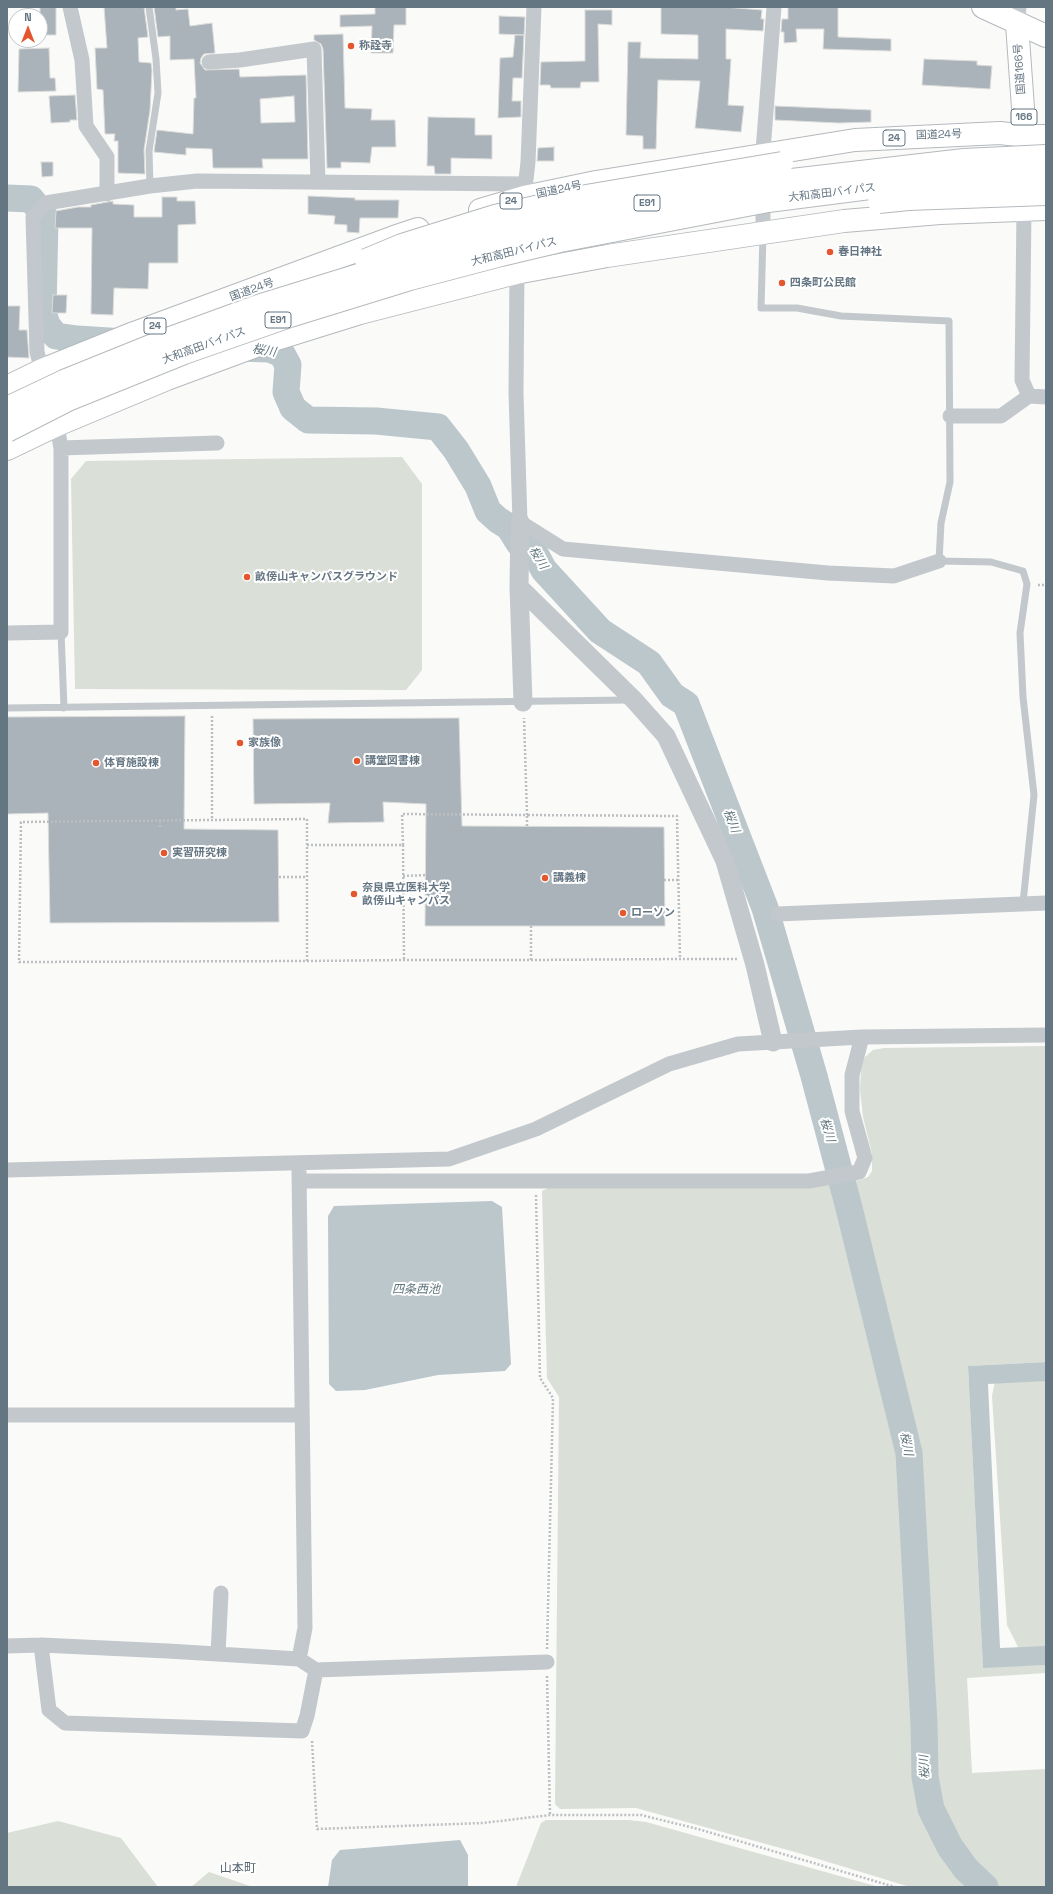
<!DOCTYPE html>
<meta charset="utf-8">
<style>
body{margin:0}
#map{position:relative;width:1053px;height:1894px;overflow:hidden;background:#fafaf8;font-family:"Space Grotesk",sans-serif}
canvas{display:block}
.frame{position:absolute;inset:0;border:8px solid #657683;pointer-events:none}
.north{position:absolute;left:8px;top:8px;width:40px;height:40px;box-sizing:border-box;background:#fff;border:1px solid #c1c8cd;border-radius:50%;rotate:0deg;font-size:11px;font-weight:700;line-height:16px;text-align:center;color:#657683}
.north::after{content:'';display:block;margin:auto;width:14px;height:18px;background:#e4572e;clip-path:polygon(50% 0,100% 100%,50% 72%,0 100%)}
</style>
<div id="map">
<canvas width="1053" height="1894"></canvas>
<div class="frame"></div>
<div class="north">N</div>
</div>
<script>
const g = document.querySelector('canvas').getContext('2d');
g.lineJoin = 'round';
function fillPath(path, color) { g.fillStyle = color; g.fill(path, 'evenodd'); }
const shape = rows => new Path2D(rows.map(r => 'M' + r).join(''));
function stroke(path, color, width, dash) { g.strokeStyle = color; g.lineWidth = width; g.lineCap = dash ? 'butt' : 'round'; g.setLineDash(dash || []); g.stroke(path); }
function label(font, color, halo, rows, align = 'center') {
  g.font = font + ' "Space Grotesk","Noto Sans JP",sans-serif'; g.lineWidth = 4; g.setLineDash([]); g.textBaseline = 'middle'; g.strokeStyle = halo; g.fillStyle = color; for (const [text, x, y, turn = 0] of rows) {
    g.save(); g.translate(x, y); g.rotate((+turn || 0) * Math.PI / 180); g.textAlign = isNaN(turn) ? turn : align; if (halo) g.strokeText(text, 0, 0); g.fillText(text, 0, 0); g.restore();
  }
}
const green = shape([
 [402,457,422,484,422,670,406,690,75,689,71,479,86,461],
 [1046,1046,1046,1362,968,1366,983,1667,1046,1665,1046,1673,967,1678,972,1773,1046,1769,1046,1887,910,1887,802,1854,636,1808,560,1809,555,1804,559,1397,547,1378,542,1191,550,1187,812,1186,860,1180,868,1177,872,1171,872,1154,863,1117,860,1090,861,1069,864,1058,873,1050,884,1048],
 [995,1381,1046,1381,1046,1648,1019,1649,1007,1625,992,1396],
 [546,1820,629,1820,646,1822,879,1887,516,1887,541,1823],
 [58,1821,121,1838,158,1887,7,1887,7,1833],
 [209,1872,253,1887,191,1887]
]);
const water = shape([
 [492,1201,502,1207,511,1364,505,1371,438,1375,365,1390,336,1391,329,1384,328,1216,334,1206],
 [1046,1362,1046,1381,988,1384,1000,1648,1046,1646,1046,1665,983,1668,968,1366],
 [460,1840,468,1855,468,1887,328,1887,332,1860,340,1850]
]);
const river = shape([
 [7,198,31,199,45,217,43,312,47,325,56,336,77,339,124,342],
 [238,348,269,349,282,354,288,365,286,392,293,408,308,420,376,421,438,427,456,450,478,486,488,511,498,520,509,527,519,543,529,542,544,570,600,631,649,663,672,695,686,704,765,908,814,1076,848,1204,909,1453,924,1724,925,1777,931,1809,950,1847,966,1869,985,1887]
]);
const building = shape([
 [40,7,56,7,56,35,40,35,40,7],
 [104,7,144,7,148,37,138,38,139,62,151,63,152,70,150,110,144,150,145,174,118,173,118,141,114,141,115,134,105,134,103,90,97,89,95,48,107,48,104,7],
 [154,7,176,7,176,10,188,9,190,26,212,23,215,53,204,54,201,58,200,63,205,70,239,69,240,77,306,75,308,159,262,159,263,168,213,168,212,149,186,148,186,155,154,152,157,130,193,134,194,98,196,98,194,59,170,60,170,36,158,37,154,7],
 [294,96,295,122,261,123,260,99,294,96],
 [375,7,406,7,406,25,394,25,393,53,371,53,372,26,340,27,340,15,375,14,375,7],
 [661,7,724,7,762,10,761,19,764,19,763,31,726,29,726,59,731,59,728,105,744,106,741,132,695,128,700,81,658,80,656,149,643,149,643,136,626,135,628,42,641,42,640,58,698,59,698,35,661,34,661,7],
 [788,7,838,7,838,37,891,39,891,51,823,49,824,29,796,29,797,42,784,43,784,32,781,32,782,19,788,19,788,7],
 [585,10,612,10,612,25,598,24,599,82,581,82,580,88,551,88,550,85,540,85,541,62,585,61,585,10],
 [499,16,525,17,524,35,499,34,499,16],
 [343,34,345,108,372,109,371,120,395,120,396,147,372,147,370,163,341,162,341,168,327,168,323,49,321,44,314,40,314,35,343,34],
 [515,35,524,35,522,78,513,78,512,101,521,101,521,117,498,118,500,58,513,57,515,35],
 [49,48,50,78,55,78,56,91,18,92,19,49,49,48],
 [924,59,977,61,977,65,992,66,990,89,922,85,924,59],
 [75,95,77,120,70,120,70,122,51,123,49,96,75,95],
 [775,106,871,110,871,122,839,123,775,120,775,106],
 [428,117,475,118,475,135,492,135,492,159,451,158,451,174,435,174,434,166,427,166,428,117],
 [554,147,554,161,537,161,538,148,554,147],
 [41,162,53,162,53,176,42,177,41,162],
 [308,196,355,198,355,200,399,200,398,218,360,218,359,233,347,232,347,225,334,224,335,216,308,214,308,196],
 [162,197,177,197,177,201,195,201,196,224,178,225,178,263,149,263,148,289,114,288,113,315,91,314,92,228,55,228,56,211,78,207,91,207,91,205,113,201,113,204,134,205,134,217,162,217,162,197],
 [53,295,67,295,66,313,52,313,53,295],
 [7,306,20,306,19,330,27,330,29,358,7,357,7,306],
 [185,716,184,829,278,830,279,922,50,923,48,813,7,814,7,717,185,716],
 [459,718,462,826,664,827,665,926,425,926,426,804,383,802,384,822,328,823,330,803,254,804,253,719,459,718]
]);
const path = shape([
 [1038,585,1046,585],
 [212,716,212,820],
 [160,821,160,829],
 [527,826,527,815,677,816,680,959],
 [307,845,403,845,402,814,527,815,524,718],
 [403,845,404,960],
 [403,876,426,875],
 [279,877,307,877],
 [664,880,678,880],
 [531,926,531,960],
 [307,961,307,819,21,822,19,962,307,961,404,960,531,960,680,959,737,959],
 [536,1195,540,1378,553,1398,547,1649],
 [547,1676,550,1815],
 [312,1741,317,1829,483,1823,550,1815,641,1815,698,1829,895,1887]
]);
const service = shape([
 [149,7,156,59,158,93,149,151,150,186],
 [763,234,761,308,797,308,841,316,949,321,950,482,941,523,939,561,991,562,1023,571,1027,584,1020,633,1023,697,1034,795,1023,903],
 [61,632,64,708],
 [7,708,629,700]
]);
const minor = shape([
 [70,7,82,60,86,126,107,157,107,194],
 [1017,24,1019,7],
 [209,62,240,60,314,49,318,182],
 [762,164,774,7],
 [763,194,763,232],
 [523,206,528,162,534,7],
 [1024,210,1022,380,1029,396],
 [517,265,516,393,520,522,563,549,828,573,894,576,939,561],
 [44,378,37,352,33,217,46,203,150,186,197,181,525,184],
 [55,416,61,448,217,443],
 [950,416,1001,416,1029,396,1046,397],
 [7,633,61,632,61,448],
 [777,914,1046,903],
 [7,1170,449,1159,536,1129,669,1064,738,1044,862,1037,1046,1035],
 [299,1171,305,1628,299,1659],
 [299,1181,809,1181,859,1172,865,1158,852,1111,852,1075,862,1037],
 [7,1415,302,1415],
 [41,1645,49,1710,65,1723,302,1731,307,1716,316,1670],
 [7,1646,41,1645,168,1651,299,1659,316,1670,547,1662],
 [218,1654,221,1593]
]);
const tertiary = shape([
 [520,522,519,587,634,700,666,736,725,861,755,965,773,1042],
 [519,587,523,702]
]);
const trunk = shape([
 [983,7,1046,36],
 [1017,24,1026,150],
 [480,210,524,197,596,182,855,140,1000,133,1026,136,1046,136],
 [7,387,42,370,134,333,394,237,418,229],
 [7,449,57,425,167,379,267,342,360,313,516,273,607,256,844,221,940,213,1046,209]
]);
const trunkBridge = shape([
 [879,202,908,199,1046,194],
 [366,260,402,245,495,216,580,197,782,163],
 [7,408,64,381,173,337,258,306,404,261,497,236,587,215,683,196,766,183,964,160,1046,156],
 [7,431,70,399,184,353,290,316,410,279,501,255,560,241,768,201,909,183,1046,175]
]);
const markers = [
 [351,46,4,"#e4572e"],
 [830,252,4,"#e4572e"],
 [782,283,4,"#e4572e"],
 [247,577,4,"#e4572e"],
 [240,743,4,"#e4572e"],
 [357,761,4,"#e4572e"],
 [96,763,4,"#e4572e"],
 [164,853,4,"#e4572e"],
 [545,878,4,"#e4572e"],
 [354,894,4,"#e4572e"],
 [623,913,4,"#e4572e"]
];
const shields = [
 [1024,117,26],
 [894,138,22],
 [511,201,22],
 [647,203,26],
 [278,320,26],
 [155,326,22]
];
const shieldNames = [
 ["166",1024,117],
 ["24",894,138],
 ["24",511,201],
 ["E91",647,203],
 ["E91",278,320],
 ["24",155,326]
];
const poiNames = [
 ["称詮寺",359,46],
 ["春日神社",838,252],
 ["四条町公民館",790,283],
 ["畝傍山キャンパスグラウンド",255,577],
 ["家族像",248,743],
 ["講堂図書棟",365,761],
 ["体育施設棟",104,763],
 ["実習研究棟",172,853],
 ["講義棟",553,878],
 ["奈良県立医科大学",362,888],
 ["畝傍山キャンパス",362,901],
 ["ローソン",631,913]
];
const streetNames = [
 ["国道166号",1020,69,-94],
 ["国道24号",939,135,-2],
 ["国道24号",559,190,-12],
 ["大和高田バイパス",832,193,-7],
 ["大和高田バイパス",514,252,-14],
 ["国道24号",252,290,-20],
 ["大和高田バイパス",204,346,-20]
];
const waterNames = [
 ["桜川",264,351,9],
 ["桜川",538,558,59],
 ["桜川",731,821,69],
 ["桜川",827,1130,74],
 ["四条西池",416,1290],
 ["桜川",906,1444,79],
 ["桜川",925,1767,-94]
];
const neighbourhoodNames = [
 ["山本町",238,1869]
];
fillPath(green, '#dadfd7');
fillPath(water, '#bbc7cb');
stroke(river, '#bbc7cb', 27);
fillPath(building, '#aab3b9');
stroke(building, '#dcdcda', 1);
stroke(trunk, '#b4b9bd', 24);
stroke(path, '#bbbfc2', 2.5, [2, 2]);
stroke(service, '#c3c8cc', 7);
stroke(minor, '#c3c8cc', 15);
stroke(tertiary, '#c3c8cc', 19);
stroke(trunk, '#fff', 22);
stroke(trunkBridge, '#b4b9bd', 24, []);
stroke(trunkBridge, '#fff', 22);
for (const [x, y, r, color] of markers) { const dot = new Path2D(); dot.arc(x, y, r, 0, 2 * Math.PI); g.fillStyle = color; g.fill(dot); stroke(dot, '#fff', 1.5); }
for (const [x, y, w] of shields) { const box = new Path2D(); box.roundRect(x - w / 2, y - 8, w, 16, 3); g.fillStyle = '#fff'; g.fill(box); stroke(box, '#657683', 1); }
label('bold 10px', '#657683', null, shieldNames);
label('bold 11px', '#657683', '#fff', poiNames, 'left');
label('11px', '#657683', '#fff', streetNames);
label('italic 12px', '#60757c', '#fff', waterNames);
label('12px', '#57646e', '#fff', neighbourhoodNames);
</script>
